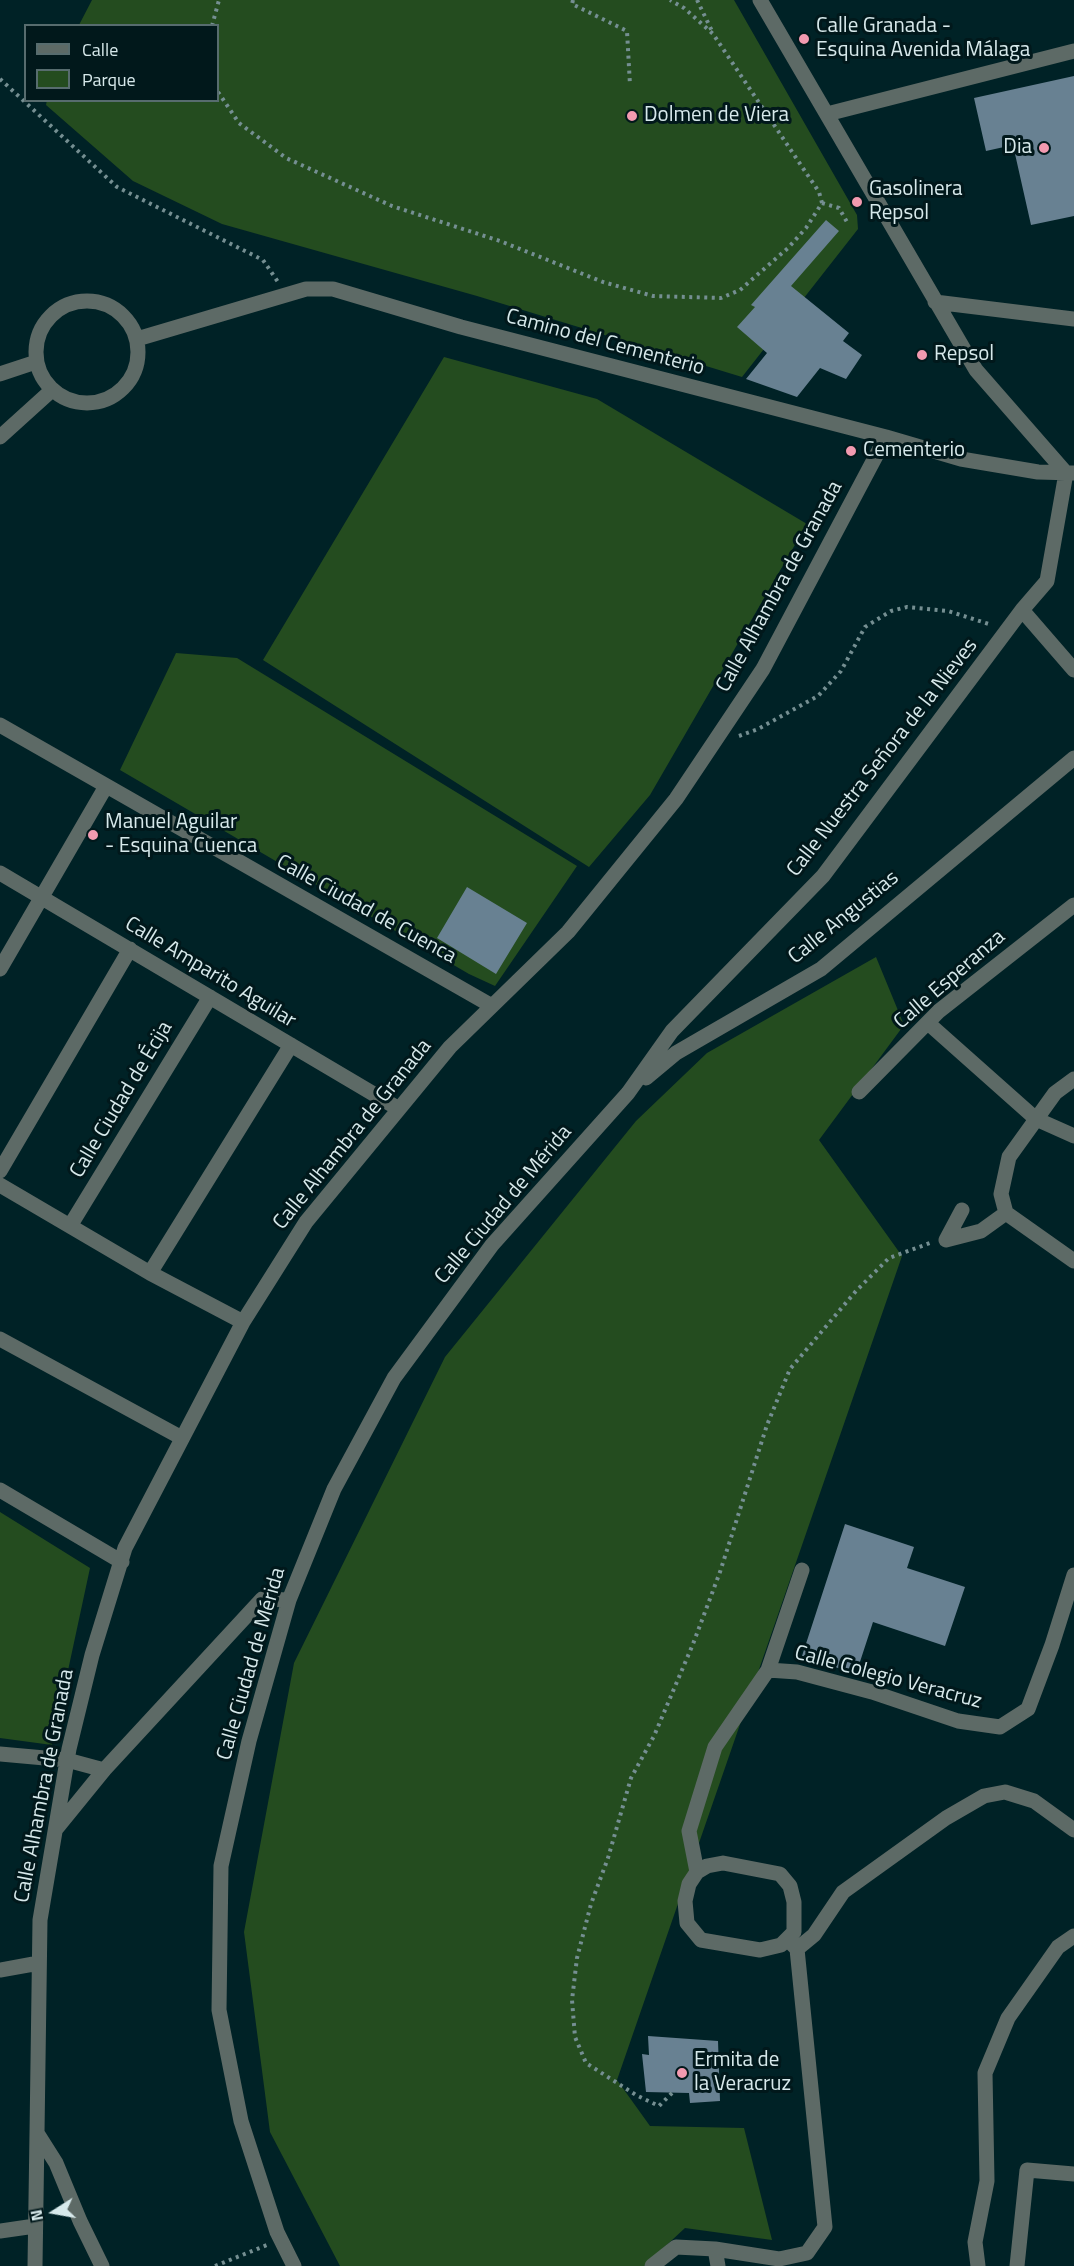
<!DOCTYPE html>
<meta charset="utf-8">
<style>
body{margin:0}
#map{position:relative;width:1074px;height:2266px;overflow:hidden;background:#002226;font-family:"Titillium Web",sans-serif}
canvas{display:block}
.legend{position:absolute;left:24px;top:24px;width:195px;height:78px;box-sizing:border-box;background:#01181b;border:2px solid #576c6e;margin:0;padding:8px 10px;list-style:none;font-size:18px;color:#d7e9eb}
.legend li{display:flex;align-items:center;gap:12px;height:30px}
.legend b{width:30px;border:2px solid #576c6e}
.north{position:absolute;left:24px;top:2182px;width:60px;height:60px;-webkit-text-stroke:4px #01181b;paint-order:stroke;rotate:259deg;font-size:16px;font-weight:700;line-height:24px;text-align:center;color:#d7e9eb}
.north::after{content:'';display:block;margin:auto;width:21px;height:27px;background:#d7e9eb;clip-path:polygon(50% 0,100% 100%,50% 72%,0 100%)}
</style>
<div id="map">
<canvas width="1074" height="2266"></canvas>
<ul class="legend">
<li><b style="height:8px;background:#5d6a66"></b>Calle</li>
<li><b style="height:16px;background:#244c1f"></b>Parque</li>
</ul>
<div class="north">N</div>
</div>
<script>
const g = document.querySelector('canvas').getContext('2d');
g.lineJoin = 'round';
function fillPath(path, color) { g.fillStyle = color; g.fill(path, 'evenodd'); }
const shape = rows => new Path2D(rows.map(r => 'M' + r).join(''));
function stroke(path, color, width, dash) { g.strokeStyle = color; g.lineWidth = width; g.lineCap = dash ? 'butt' : 'round'; g.setLineDash(dash || []); g.stroke(path); }
function label(font, color, halo, rows, align = 'center') {
  g.font = font + ' "Titillium Web",sans-serif'; g.lineWidth = 6; g.setLineDash([]); g.textBaseline = 'middle'; g.strokeStyle = halo; g.fillStyle = color; for (const [text, x, y, turn = 0] of rows) {
    g.save(); g.translate(x, y); g.rotate((+turn || 0) * Math.PI / 180); g.textAlign = isNaN(turn) ? turn : align; if (halo) g.strokeText(text, 0, 0); g.fillText(text, 0, 0); g.restore();
  }
}
const green = shape([
 [92,0,734,0,857,215,858,229,742,377,477,296,222,224,133,181,46,105,47,100,218,100,218,26,79,25],
 [444,357,597,399,807,524,650,795,589,867,263,660],
 [176,653,237,658,577,866,495,986,469,974,120,770],
 [876,957,904,1025,819,1140,902,1256,617,2080,650,2126,744,2128,772,2240,685,2228,644,2266,340,2266,270,2132,244,1932,294,1663,445,1357,636,1121,707,1053],
 [0,1512,90,1568,52,1745,0,1738]
]);
const building = shape([
 [1074,76,1074,216,1031,225,1013,145,986,151,974,98],
 [826,220,839,231,791,286,849,333,843,341,862,355,846,379,820,368,797,397,746,379,767,353,737,327,755,307,751,305],
 [467,887,527,923,496,974,437,938],
 [845,1524,914,1547,907,1568,965,1587,945,1646,873,1622,856,1674,802,1656],
 [648,2036,718,2041,720,2101,690,2103,689,2093,646,2092,642,2054,649,2055]
]);
const path = shape([
 [573,0,572,4,627,31,630,85],
 [697,0,712,31],
 [212,26,219,0],
 [0,79,117,187,263,260,278,282],
 [218,92,239,123,286,158,392,206,500,241,603,282,653,296,721,298,740,290,788,248,806,228,822,203,819,192,713,34,684,8,670,0],
 [822,203,839,208,847,222],
 [739,736,758,729,818,696,841,671,865,627,891,611,907,607,948,611,992,625],
 [672,2093,659,2106,636,2095,586,2063,575,2037,572,2000,577,1958,591,1904,608,1858,631,1778,654,1736,693,1644,720,1572,767,1425,790,1369,856,1291,889,1258,930,1243],
 [215,2266,267,2245]
]);
const minor = shape([
 [760,0,976,370,1066,473],
 [827,114,1074,51],
 '36 352a51 51 0 1 1 102 0a51 51 0 1 1-102 0Z',
 [935,302,1074,319],
 [137,339,306,289,333,289,461,327,886,437,961,459,1038,472,1074,473],
 [0,374,36,362],
 [0,437,52,390],
 [1022,610,1074,670],
 [0,725,492,1006],
 [0,873,399,1109],
 [0,969,105,788],
 [928,1023,1036,1119,1074,1136],
 [646,1078,676,1053,821,969,1074,758],
 [1074,1079,1055,1093,1009,1157,1001,1194,1006,1213,1074,1261],
 [859,1092,939,1011,1074,905],
 [0,1171,130,949],
 [0,1185,150,1273,243,1322],
 [962,1210,946,1240,981,1231,1006,1213],
 [70,1226,210,997],
 [150,1273,291,1045],
 [0,1339,182,1438],
 [0,1490,122,1562],
 [802,1570,768,1670,797,1672,872,1692,958,1721,1000,1727,1028,1709,1052,1645,1074,1575],
 [0,1754,67,1760,104,1770],
 [56,1829,104,1770,262,1599,289,1600],
 [697,1872,707,1866,723,1863,780,1874,790,1886,794,1902,794,1932,781,1945,760,1950,701,1940,687,1923,685,1901,689,1884,697,1872,689,1831,715,1747,768,1670],
 [797,1949,814,1935,843,1892,946,1818,984,1796,1005,1792,1034,1801,1074,1830],
 [0,1970,39,1963],
 [0,2231,35,2226],
 [715,2249,718,2266],
 [35,2266,37,2133],
 [102,2266,80,2221,56,2163,37,2133,40,1920,69,1749,92,1655,125,1548,243,1322,306,1222,450,1047,568,932,676,799,763,669,886,437],
 [294,2266,277,2232,241,2121,219,2010,221,1866,249,1741,289,1600,334,1489,394,1378,492,1245,628,1093,672,1031,823,876,1022,610,1047,581,1066,473],
 [652,2266,676,2247,715,2249,779,2259,807,2253,825,2227,797,1949,787,1939],
 [978,2266,975,2242,987,2181,985,2073,1008,2018,1058,1947,1074,1936],
 [1017,2266,1027,2170,1074,2174]
]);
const markers = [
 [804,39,6,"#f29ab0"],
 [632,116,6,"#f29ab0"],
 [1044,148,6,"#f29ab0"],
 [857,202,6,"#f29ab0"],
 [922,355,6,"#f29ab0"],
 [851,451,6,"#f29ab0"],
 [93,835,6,"#f29ab0"],
 [682,2073,6,"#f29ab0"]
];
const poiNames = [
 ["Calle Granada -",816,27],
 ["Esquina Avenida Málaga",816,51],
 ["Dolmen de Viera",644,116],
 ["Dia",1032,148,"right"],
 ["Gasolinera",869,190],
 ["Repsol",869,214],
 ["Repsol",934,355],
 ["Cementerio",863,451],
 ["Manuel Aguilar",105,823],
 ["- Esquina Cuenca",105,847],
 ["Ermita de",694,2061],
 ["la Veracruz",694,2085]
];
const streetNames = [
 ["Camino del Cementerio",605,343,15],
 ["Calle Alhambra de Granada",780,587,-61],
 ["Calle Nuestra Señora de la Nieves",883,758,-52],
 ["Calle Ciudad de Cuenca",366,910,29],
 ["Calle Angustias",844,918,-39],
 ["Calle Amparito Aguilar",210,973,31],
 ["Calle Esperanza",950,980,-41],
 ["Calle Ciudad de Écija",122,1100,-59],
 ["Calle Alhambra de Granada",353,1135,-51],
 ["Calle Ciudad de Mérida",504,1205,-50],
 ["Calle Ciudad de Mérida",252,1664,-74],
 ["Calle Colegio Veracruz",888,1678,15],
 ["Calle Alhambra de Granada",45,1786,-79]
];
fillPath(green, '#244c1f');
fillPath(building, '#688192');
stroke(path, '#758f92', 4, [3, 4.5]);
stroke(minor, '#5d6a66', 15);
for (const [x, y, r, color] of markers) { const dot = new Path2D(); dot.arc(x, y, r, 0, 2 * Math.PI); g.fillStyle = color; g.fill(dot); stroke(dot, '#01181b', 2); }
label('21px', '#d7e9eb', '#01181b', poiNames, 'left');
label('21px', '#d7e9eb', '#01181b', streetNames);
</script>
